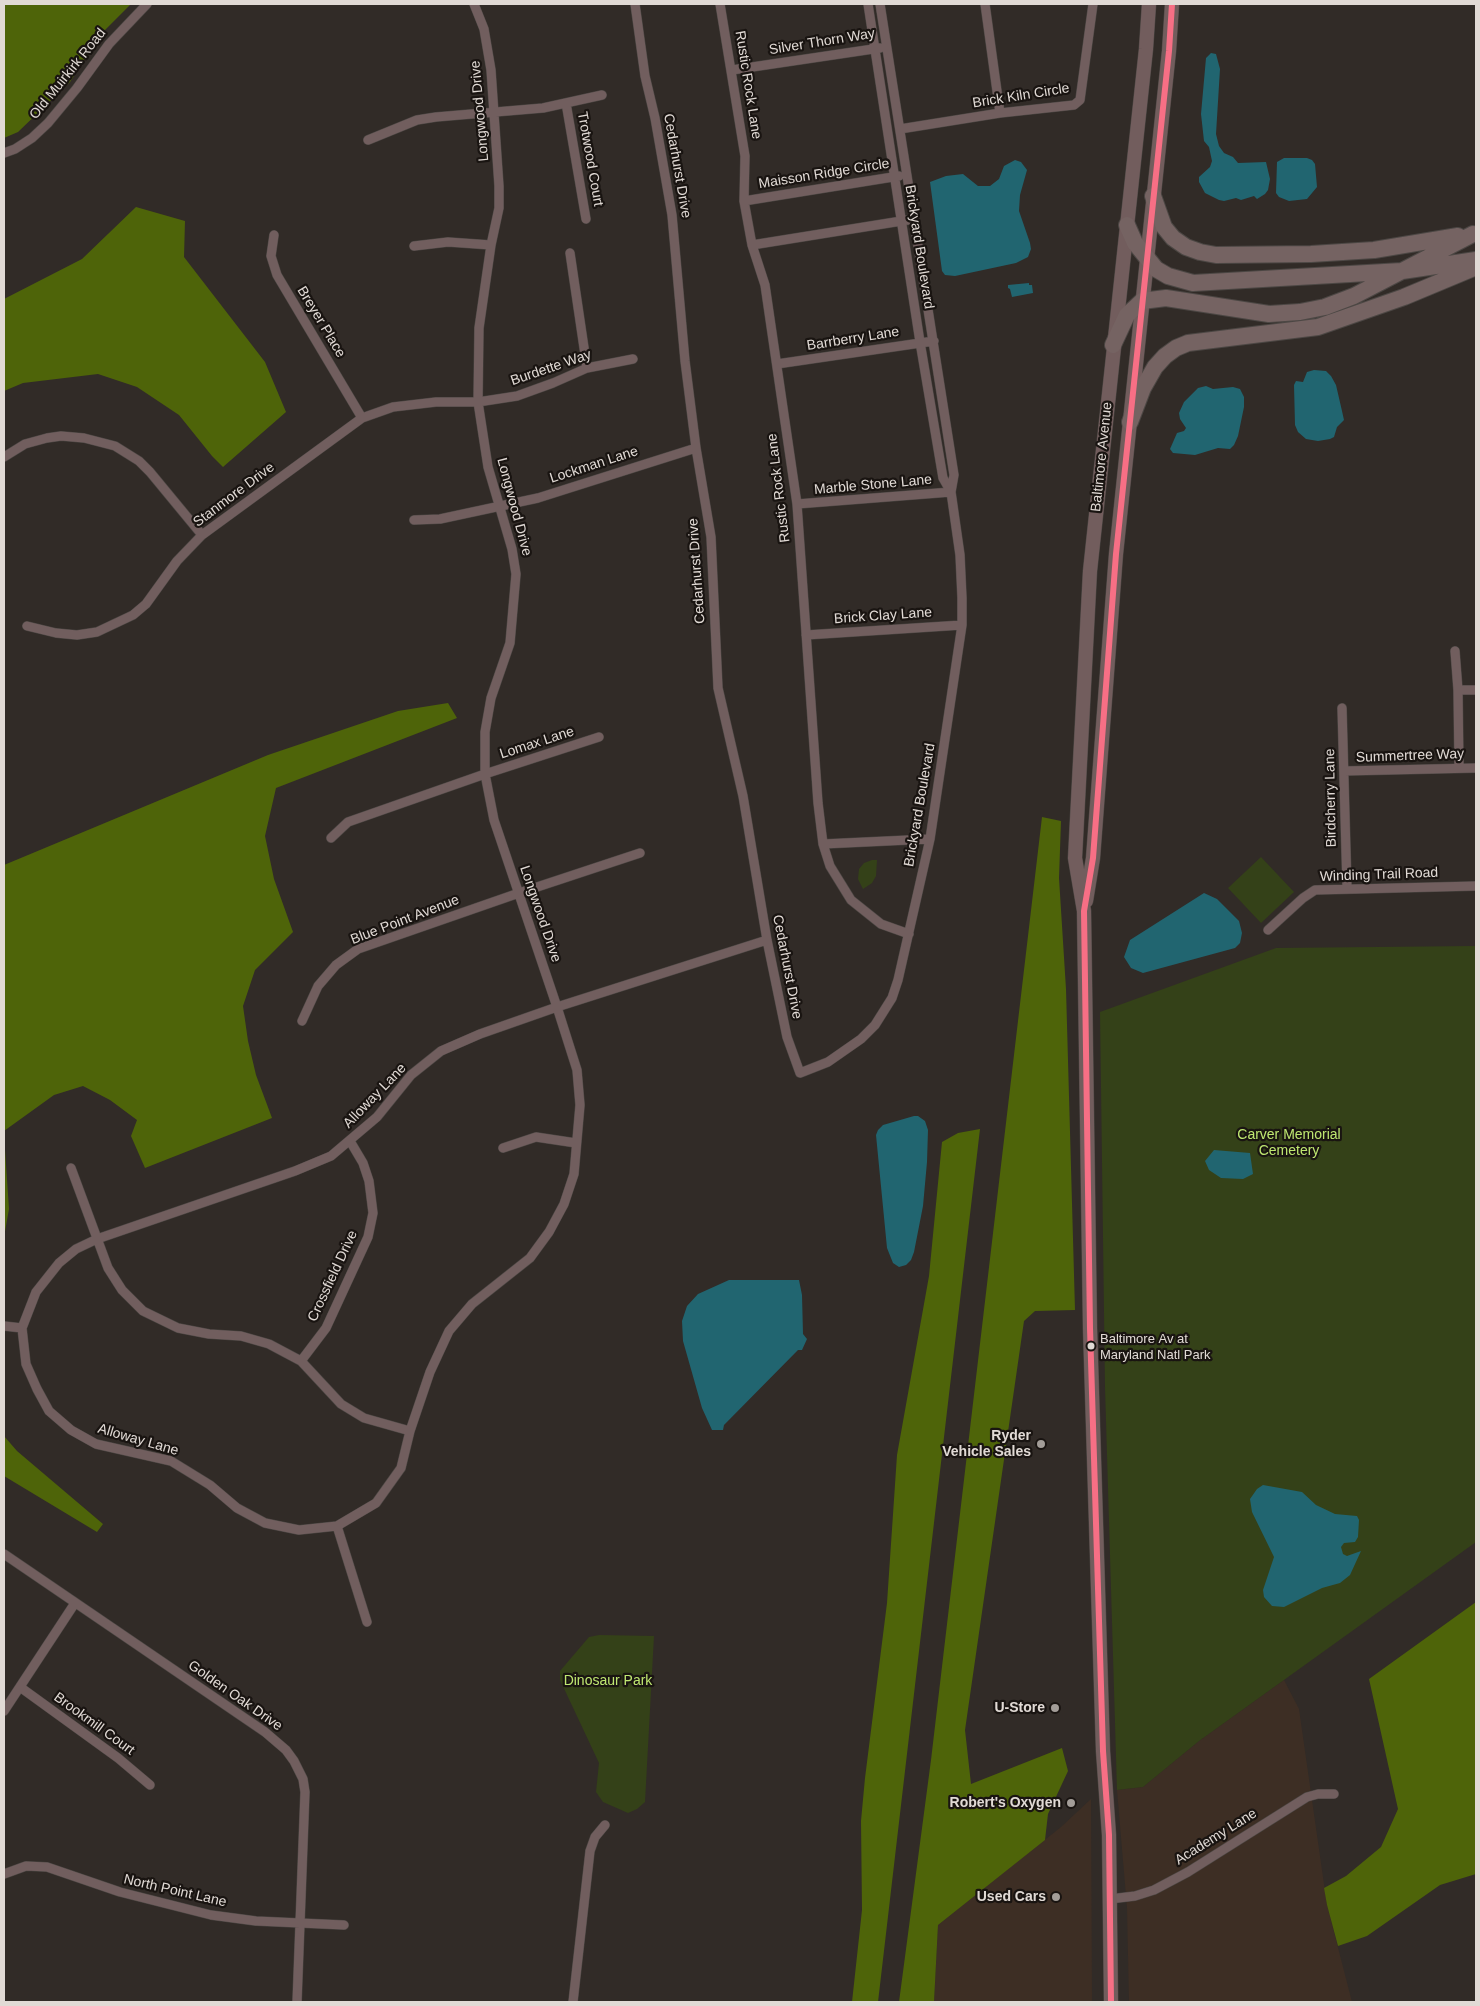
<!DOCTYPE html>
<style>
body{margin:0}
#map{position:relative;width:1480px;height:2006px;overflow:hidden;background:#312b27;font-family:Arial,sans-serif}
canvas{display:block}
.frame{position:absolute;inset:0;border:5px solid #e1dad5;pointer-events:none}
</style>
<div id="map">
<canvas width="1480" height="2006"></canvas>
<div class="frame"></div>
</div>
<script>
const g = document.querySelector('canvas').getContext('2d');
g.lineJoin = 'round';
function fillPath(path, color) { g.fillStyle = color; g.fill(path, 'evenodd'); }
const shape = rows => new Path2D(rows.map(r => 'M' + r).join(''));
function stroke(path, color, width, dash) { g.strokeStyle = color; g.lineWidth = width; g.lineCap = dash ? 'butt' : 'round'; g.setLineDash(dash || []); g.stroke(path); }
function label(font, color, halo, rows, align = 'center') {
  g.font = font + ' Arial,sans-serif'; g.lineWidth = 4.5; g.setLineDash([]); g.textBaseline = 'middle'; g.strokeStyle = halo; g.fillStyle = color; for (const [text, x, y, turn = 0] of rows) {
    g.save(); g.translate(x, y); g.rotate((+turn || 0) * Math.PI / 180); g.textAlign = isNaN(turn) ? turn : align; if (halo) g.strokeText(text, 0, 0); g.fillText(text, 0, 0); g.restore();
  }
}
const built = shape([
 [1284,1680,1299,1709,1327,1905,1352,2002,1129,2002,1127,1908,1117,1790,1143,1787,1199,1741],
 [1091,1799,1092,2002,934,2002,938,1925,1061,1827]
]);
const green = shape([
 [1261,857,1294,892,1261,923,1228,888],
 [872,860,877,860,876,876,872,883,863,889,858,879,859,869,864,863],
 [1476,946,1476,1542,1199,1741,1143,1787,1117,1790,1105,1387,1100,1012,1276,948],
 [599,1635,654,1636,645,1802,637,1809,628,1813,603,1802,596,1792,599,1763,560,1680,560,1671,589,1637]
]);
const forest = shape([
 [4,4,131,4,102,33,70,82,18,132,4,138],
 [136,207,185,221,184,257,265,362,286,412,223,467,212,456,179,415,137,387,98,374,23,383,4,391,4,299,82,259],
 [448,703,457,718,276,788,265,836,274,879,293,932,255,970,243,1006,248,1041,256,1075,272,1118,145,1168,131,1136,137,1120,110,1100,83,1086,54,1095,4,1131,4,865,268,755,398,711],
 [1042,817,1061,821,1059,878,1066,989,1075,1310,1035,1311,1024,1321,965,1730,971,1784,1062,1748,1068,1771,1048,1814,1045,1840,938,1925,934,2002,899,2002,931,1760],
 [980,1129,878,2002,852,2002,862,1910,861,1821,865,1778,887,1603,897,1455,929,1276,942,1142,958,1133],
 [4,1135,9,1209,4,1237],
 [4,1436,17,1451,103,1524,97,1532,4,1476],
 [1476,1602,1476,1874,1440,1885,1367,1936,1338,1946,1327,1905,1324,1888,1346,1876,1381,1847,1398,1809,1369,1679]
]);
const water = shape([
 [1211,53,1216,54,1220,69,1216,134,1219,146,1224,153,1233,157,1238,163,1266,162,1270,179,1268,190,1265,194,1257,199,1254,196,1241,200,1236,198,1224,201,1219,200,1205,193,1199,182,1199,177,1210,167,1212,161,1209,147,1204,141,1201,114,1206,58],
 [1284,158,1307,158,1312,160,1315,164,1317,187,1307,199,1289,201,1279,197,1276,193,1277,162],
 [1015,160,1021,162,1027,170,1020,195,1019,211,1030,243,1031,249,1028,257,1016,263,955,276,945,275,942,271,930,182,946,176,963,174,978,186,990,186,999,179,1004,166],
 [1029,283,1029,285,1032,285,1033,293,1012,297,1010,289,1008,288,1008,285],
 [1314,370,1326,371,1331,376,1336,385,1342,411,1344,420,1337,427,1334,437,1330,439,1318,441,1306,439,1298,432,1295,425,1294,385,1296,381,1303,382,1307,372],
 [1206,386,1213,389,1233,387,1240,389,1244,397,1244,407,1238,436,1234,445,1230,449,1218,448,1195,455,1173,453,1170,449,1177,433,1184,431,1186,428,1180,419,1179,413,1184,402,1198,388],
 [1204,893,1217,899,1239,921,1242,933,1240,943,1235,948,1143,973,1131,968,1124,957,1130,940],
 [914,1116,918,1116,925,1121,928,1130,927,1162,923,1206,914,1252,911,1260,906,1265,899,1267,893,1263,887,1248,876,1135,878,1130,883,1125],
 [1214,1150,1250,1153,1253,1174,1243,1179,1221,1178,1209,1170,1205,1161],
 [729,1280,799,1280,802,1295,803,1334,807,1339,802,1350,798,1350,724,1425,723,1430,712,1430,702,1408,683,1341,682,1321,687,1306,698,1294],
 [1263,1485,1302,1492,1316,1505,1335,1514,1357,1516,1359,1520,1358,1537,1355,1542,1344,1543,1341,1547,1343,1554,1347,1556,1361,1551,1350,1575,1340,1583,1322,1588,1284,1607,1272,1606,1264,1597,1263,1590,1274,1557,1252,1512,1250,1499,1257,1489]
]);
const street = shape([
 [474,4,484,29,491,70,499,186,499,208,491,245,479,328,478,402,488,467,512,549,516,574,510,643,491,698,485,732,485,774,494,820,557,1007,577,1070,580,1105,574,1174,564,1204,549,1232,530,1258,472,1304,449,1331,430,1372,410,1431,401,1468,376,1503,337,1526,299,1530,265,1523,237,1508,210,1485,171,1461,96,1444,71,1430,49,1411,37,1389,26,1364,22,1328,36,1292,59,1263,76,1249,97,1239,295,1171,331,1156,377,1117,411,1075,441,1051,480,1034,557,1007,767,940],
 [635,4,645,76,655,118,672,215,685,361,696,448,711,537,718,688,743,796,767,940,787,1037,800,1073,828,1062,861,1039,875,1025,892,998,898,980,930,839,962,625,962,598,960,555,951,492,954,475,880,4],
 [720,4,745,156,744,201,752,245,765,285,797,504,818,803,823,844,830,866,851,900,881,924,909,934],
 [868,4,920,342,943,478,951,492],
 [985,4,1000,113],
 [732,70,880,48],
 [566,103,586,219],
 [900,129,1000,113,1074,105,1080,100,1093,4],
 [368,140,417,120,436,117,543,108,602,95],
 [4,153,15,149,32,138,48,123,77,88,109,44,147,4],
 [744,201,899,176],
 [274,235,271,256,277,275,362,418],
 [752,245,914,219],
 [414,246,448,242,491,245],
 [570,253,587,368],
 [777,364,934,341],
 [4,457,25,444,47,438,61,436,84,438,115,446,139,461,150,472,202,535],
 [797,504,951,492],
 [414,520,440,519,538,498,696,448],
 [27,626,56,633,77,635,97,632,133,615,146,604,177,561,202,535,362,418,393,407,436,402,478,402,517,396,553,383,587,368,633,359],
 [806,635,962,625],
 [1455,651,1458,690,1459,767],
 [1458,690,1476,690],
 [1342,708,1347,888],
 [1344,771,1476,768],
 [331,838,348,822,485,774,599,737],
 [823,844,930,839],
 [1268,930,1303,898,1315,890,1476,886],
 [302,1021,318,986,336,965,358,949,519,893,640,853],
 [503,1148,536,1137,576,1143],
 [71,1168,108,1268,122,1290,143,1311,178,1328,209,1334,241,1336,269,1344,301,1361,341,1404,364,1418,410,1431],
 [4,1326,22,1328],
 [301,1361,326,1328,368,1237,373,1213,369,1181,363,1163,350,1141],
 [337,1526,367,1622],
 [4,1554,265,1732,286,1750,294,1761,303,1779,305,1792,297,2002],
 [20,1687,118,1758,150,1785],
 [4,1711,75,1603],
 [4,1874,26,1866,47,1867,120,1892,211,1915,256,1921,344,1925],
 [1110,1899,1135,1896,1154,1890,1188,1872,1307,1797,1318,1794,1334,1794],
 [573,2002,590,1851,595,1837,605,1825]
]);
const primary = shape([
 [1086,901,1093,858,1116,554,1169,51,1172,4],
 [1111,2002,1109,1835,1103,1751,1090,1328,1084,911,1075,858,1090,571,1146,49,1149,4]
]);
const highway = shape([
 [1153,196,1164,227,1173,238,1186,247,1200,252,1216,255,1311,254,1374,250,1458,236],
 [1127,225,1135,243,1156,269,1168,276,1193,283,1402,271,1476,260],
 [1113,345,1127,315,1142,301,1166,298,1269,314,1300,312,1325,307,1354,296,1473,234],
 [1130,422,1143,388,1155,367,1165,356,1176,348,1188,343,1318,327,1404,297,1476,267]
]);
const bus1 = shape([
 [1111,2002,1109,1835,1103,1751,1090,1328,1084,911,1093,858,1116,554,1169,51,1172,4]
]);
const markers = [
 [1091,1346,4.5,"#e1dad5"],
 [1041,1444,5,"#a39d98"],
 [1055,1708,5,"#a39d98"],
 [1071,1803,5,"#a39d98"],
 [1056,1897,5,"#a39d98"]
];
const busNames = [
 ["Baltimore Av at",1100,1339],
 ["Maryland Natl Park",1100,1355]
];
const streetNames = [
 ["Silver Thorn Way",822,42,-9],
 ["Old Muirkirk Road",68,74,-51],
 ["Rustic Rock Lane",748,85,81],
 ["Brick Kiln Circle",1021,96,-9],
 ["Longwood Drive",480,111,-95],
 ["Trotwood Court",590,159,80],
 ["Cedarhurst Drive",677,166,80],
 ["Maisson Ridge Circle",824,174,-9],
 ["Brickyard Boulevard",919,247,81],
 ["Breyer Place",321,322,59],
 ["Barrberry Lane",853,339,-9],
 ["Burdette Way",551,368,-19],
 ["Baltimore Avenue",1102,457,-84],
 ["Lockman Lane",594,465,-18],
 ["Marble Stone Lane",873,485,-5],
 ["Rustic Rock Lane",779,488,-97],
 ["Stanmore Drive",234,495,-37],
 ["Longwood Drive",514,507,75],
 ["Cedarhurst Drive",697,571,-94],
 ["Brick Clay Lane",883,616,-4],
 ["Lomax Lane",537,743,-18],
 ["Summertree Way",1410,756,-2],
 ["Birdcherry Lane",1331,798,-91],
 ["Brickyard Boulevard",920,805,-80],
 ["Winding Trail Road",1379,875,-2],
 ["Longwood Drive",540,914,71],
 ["Blue Point Avenue",405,920,-21],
 ["Cedarhurst Drive",787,967,79],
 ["Alloway Lane",375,1096,-46],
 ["Crossfield Drive",333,1276,-65],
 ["Alloway Lane",138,1440,16],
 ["Golden Oak Drive",235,1696,35],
 ["Brookmill Court",94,1724,36],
 ["Academy Lane",1216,1837,-32],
 ["North Point Lane",175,1891,13]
];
const parkNames = [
 ["Carver Memorial",1289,1135],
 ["Cemetery",1289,1151],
 ["Dinosaur Park",608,1681]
];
const poiNames = [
 ["Ryder",1031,1436],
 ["Vehicle Sales",1031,1452],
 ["U-Store",1045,1708],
 ["Robert's Oxygen",1061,1803],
 ["Used Cars",1046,1897]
];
fillPath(built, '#3d2e24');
fillPath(green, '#344118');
fillPath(forest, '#4e6409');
fillPath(water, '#216570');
stroke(street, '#4c4744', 10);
stroke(primary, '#4c4744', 15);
stroke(highway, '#4c4744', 18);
stroke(street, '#715e5e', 9);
stroke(primary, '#725d5d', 14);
stroke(highway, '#756362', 16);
stroke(bus1, '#f76f85', 6);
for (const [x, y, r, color] of markers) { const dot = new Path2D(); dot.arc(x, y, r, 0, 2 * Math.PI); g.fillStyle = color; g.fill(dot); stroke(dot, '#191411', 2); }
label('13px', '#e1dad5', '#191411', busNames, 'left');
label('14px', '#e1dad5', '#191411', streetNames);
label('14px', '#bfe771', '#191411', parkNames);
label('bold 14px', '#e1dad5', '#191411', poiNames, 'right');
</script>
